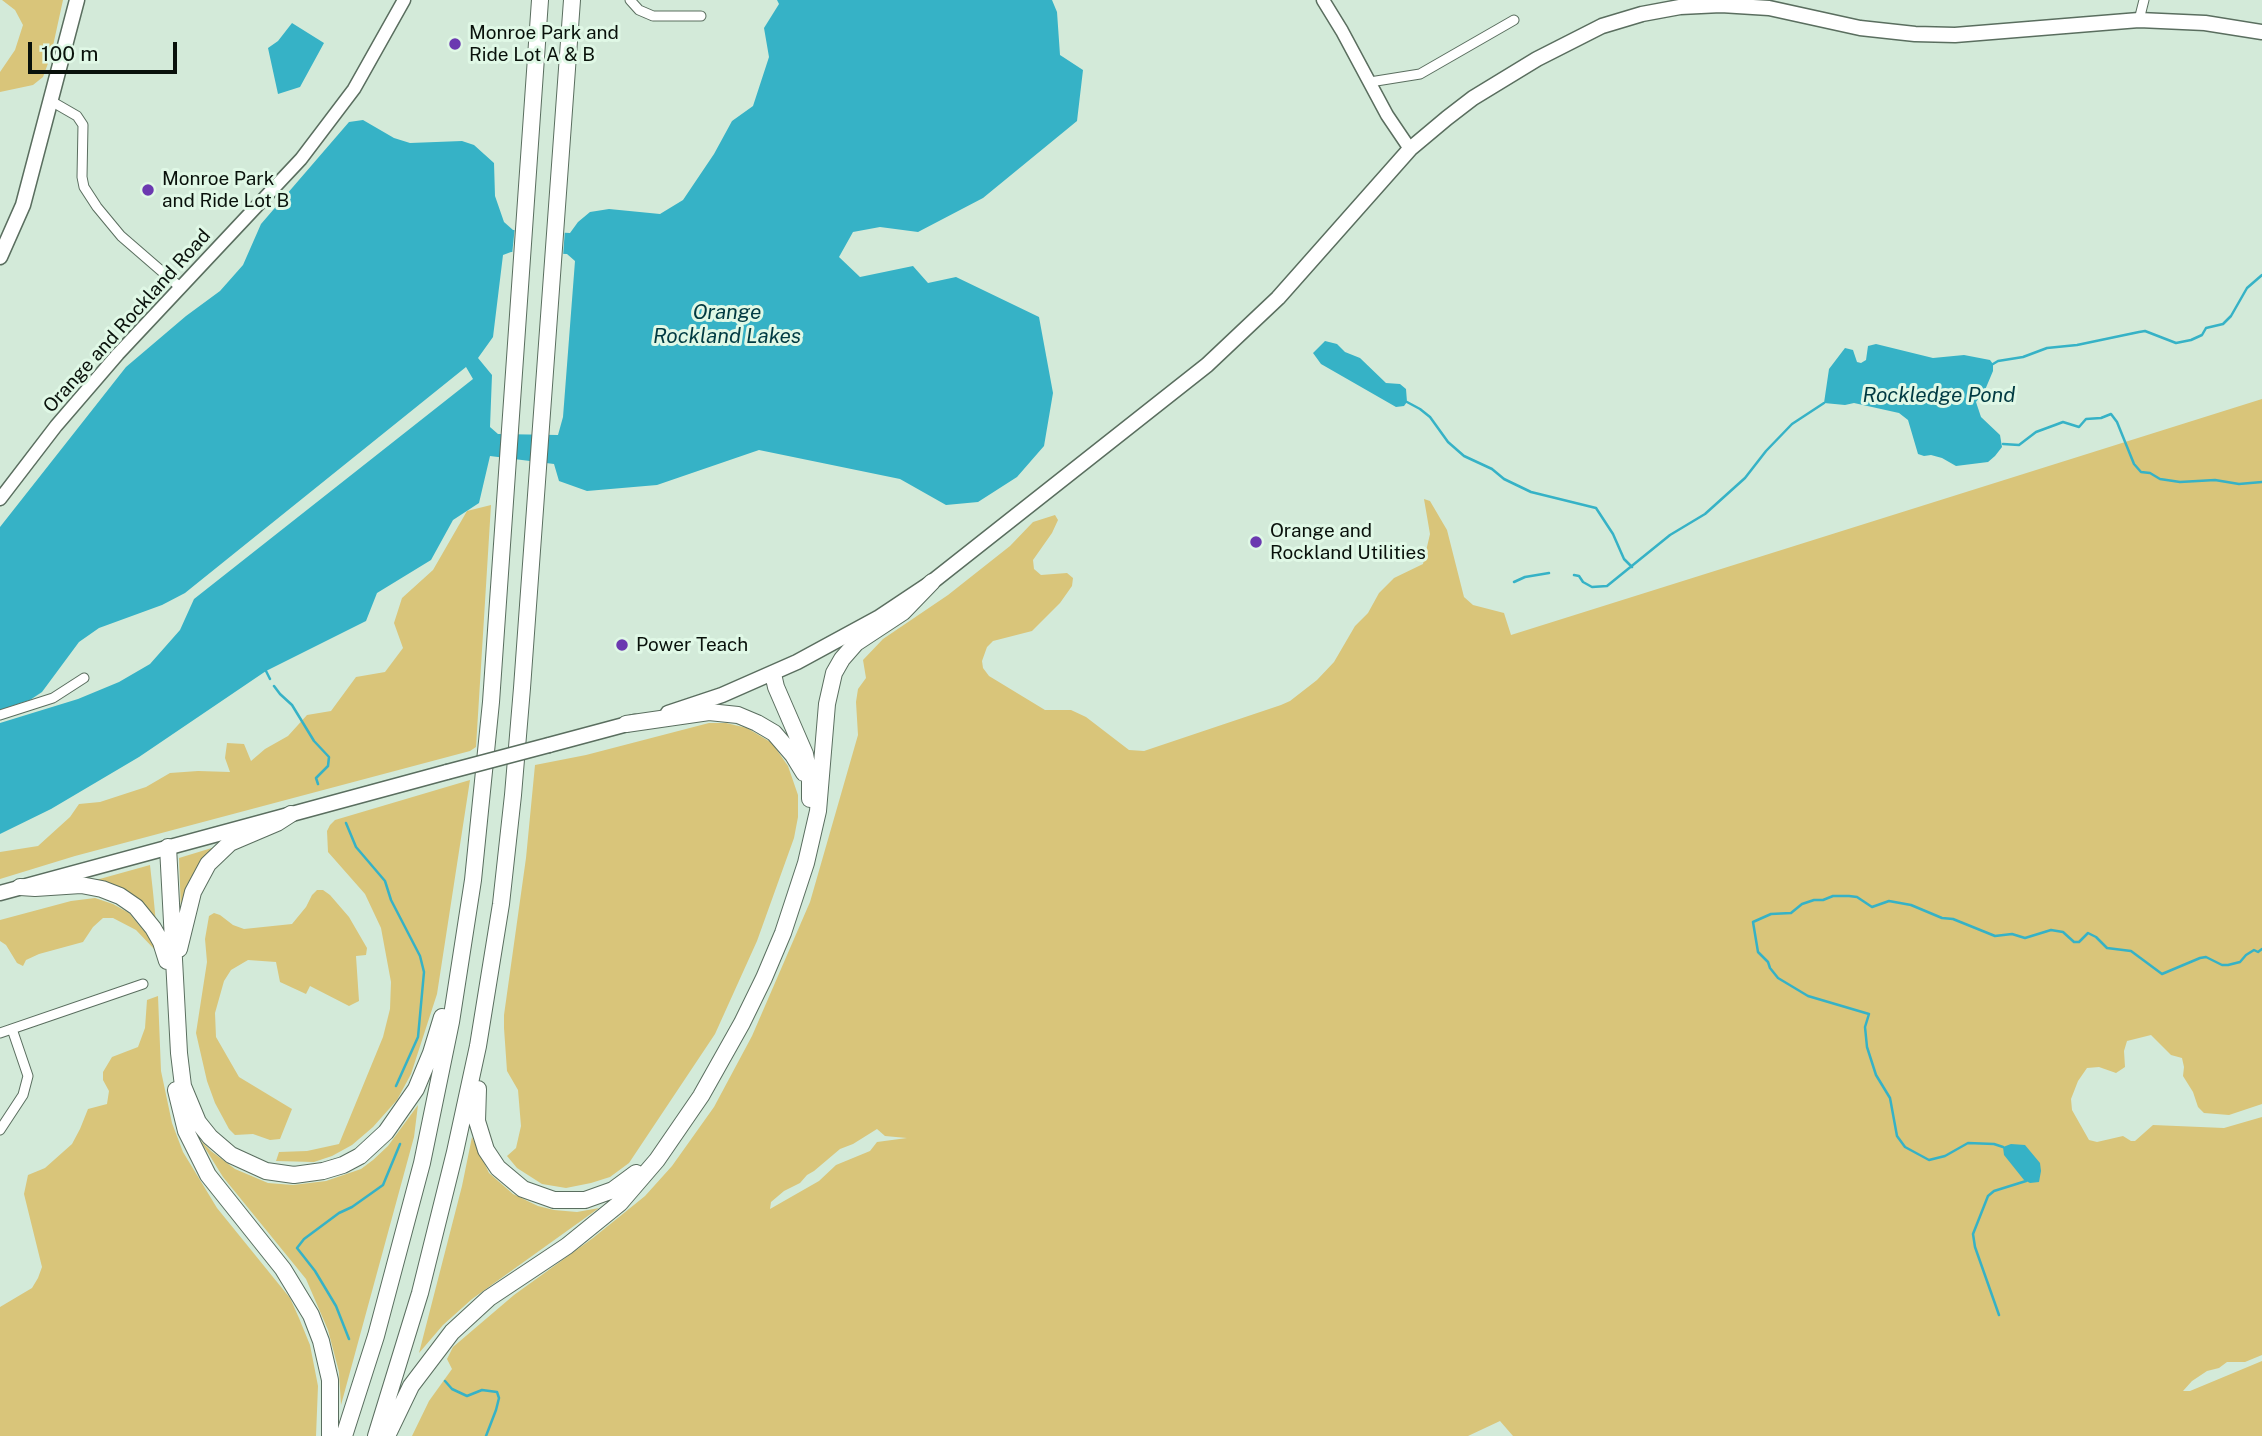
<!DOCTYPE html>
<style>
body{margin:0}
#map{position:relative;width:2262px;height:1436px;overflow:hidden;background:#d3ead9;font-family:"Public Sans",sans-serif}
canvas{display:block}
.scale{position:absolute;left:28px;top:42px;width:149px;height:32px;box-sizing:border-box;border:4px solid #09110b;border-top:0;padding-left:9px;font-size:21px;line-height:24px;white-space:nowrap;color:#09110b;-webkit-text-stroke:5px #e0f8e6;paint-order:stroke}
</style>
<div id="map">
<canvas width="2262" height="1436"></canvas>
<div class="scale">100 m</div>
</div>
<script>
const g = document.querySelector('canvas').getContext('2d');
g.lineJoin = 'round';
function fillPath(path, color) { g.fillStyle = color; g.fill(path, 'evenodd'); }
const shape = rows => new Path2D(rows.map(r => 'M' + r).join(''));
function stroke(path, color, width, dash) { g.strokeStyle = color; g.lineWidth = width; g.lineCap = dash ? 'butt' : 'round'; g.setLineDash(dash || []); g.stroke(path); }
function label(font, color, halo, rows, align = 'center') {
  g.font = font + ' "Public Sans",sans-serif'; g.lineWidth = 6; g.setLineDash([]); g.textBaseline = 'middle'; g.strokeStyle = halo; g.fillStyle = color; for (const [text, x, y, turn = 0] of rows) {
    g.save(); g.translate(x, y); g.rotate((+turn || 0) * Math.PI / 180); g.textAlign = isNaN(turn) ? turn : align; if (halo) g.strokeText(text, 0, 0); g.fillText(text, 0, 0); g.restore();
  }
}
const green = shape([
 [2,0,63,0,51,55,43,77,33,85,0,92,0,72,15,50,23,25,15,10],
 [2262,399,2262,1104,2229,1115,2204,1113,2198,1107,2193,1092,2183,1076,2184,1067,2182,1058,2171,1055,2151,1035,2127,1041,2124,1051,2125,1067,2116,1073,2099,1067,2087,1068,2078,1081,2071,1099,2072,1110,2089,1140,2097,1142,2123,1136,2131,1141,2135,1141,2153,1125,2224,1128,2262,1117,2262,1355,2245,1362,2227,1362,2219,1368,2207,1371,2192,1381,2183,1391,2190,1391,2262,1361,2262,1436,1513,1436,1500,1421,1468,1436,412,1436,429,1401,452,1369,447,1359,453,1347,514,1295,593,1238,645,1196,672,1166,714,1107,752,1036,810,902,858,735,856,702,858,689,866,678,863,660,883,639,948,595,1010,546,1033,522,1055,515,1058,520,1052,533,1033,560,1034,569,1041,575,1067,573,1073,578,1072,586,1060,603,1032,631,993,641,987,647,982,661,983,668,989,676,1045,710,1071,710,1086,717,1129,750,1144,751,1281,705,1290,701,1317,680,1334,662,1355,626,1368,613,1379,593,1394,578,1423,564,1430,534,1424,499,1430,501,1447,530,1464,597,1473,605,1504,613,1511,635],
 [877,1129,885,1136,907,1138,877,1142,870,1151,836,1165,819,1181,770,1209,771,1202,784,1191,800,1183,807,1175,814,1171,840,1149,853,1144],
 [491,505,476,747,470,751,75,856,0,879,0,852,38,846,70,817,79,804,100,802,146,787,170,773,198,771,230,772,225,758,227,743,244,744,251,761,265,749,288,736,307,715,331,711,356,677,385,672,403,648,394,623,402,598,433,570,467,511],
 [709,723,726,723,747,728,772,743,788,766,798,795,798,817,794,838,757,941,715,1034,629,1163,610,1177,591,1183,566,1188,542,1184,517,1168,507,1156,516,1148,521,1126,518,1090,507,1071,504,1028,504,1015,526,858,535,765,586,755],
 [470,780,437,994,411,1074,397,1100,373,1127,352,1145,332,1156,314,1162,276,1161,279,1152,307,1151,339,1144,383,1037,390,1009,391,982,381,928,365,894,328,852,327,831,330,825,335,820],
 [215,847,181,911,179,858],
 [150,865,153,892,156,923,112,885,96,880],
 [317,890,323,890,330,895,349,917,367,948,366,955,356,956,359,1001,349,1006,310,986,306,994,280,982,276,962,248,960,231,970,224,981,215,1013,216,1037,239,1077,292,1109,280,1139,270,1140,253,1134,235,1135,229,1129,215,1103,207,1081,196,1033,207,962,205,939,209,916,214,913,220,915,233,925,244,929,292,924,306,907,312,895],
 [95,898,113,904,129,913,158,948,155,950,136,930,113,918,103,918,93,927,83,942,39,954,26,960,23,966,17,963,6,945,0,941,0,920,71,901],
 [158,996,161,1071,172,1123,183,1152,217,1208,290,1298,299,1318,310,1345,318,1386,316,1436,0,1436,0,1307,32,1288,38,1278,42,1267,24,1194,28,1175,45,1168,72,1144,80,1129,88,1109,107,1104,109,1091,103,1080,103,1072,112,1057,138,1047,145,1028,147,1000],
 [418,1105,414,1137,341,1405,339,1372,328,1330,306,1279,223,1177,200,1140,211,1151,235,1169,268,1183,293,1185,326,1181,361,1169,373,1160,388,1146],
 [472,1137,489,1173,513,1194,538,1206,554,1210,577,1212,599,1208,472,1299,443,1325,419,1353,462,1186]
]);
const water = shape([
 [777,0,1052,0,1057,12,1060,55,1083,70,1077,121,983,198,918,232,880,227,853,232,839,257,860,277,913,266,928,283,956,277,1039,317,1053,393,1044,446,1017,477,978,502,946,505,900,479,759,450,657,485,587,491,559,481,554,464,490,456,479,503,453,520,431,560,377,593,366,621,266,671,139,757,51,809,0,834,0,723,78,699,119,682,150,664,180,630,194,599,473,379,466,367,185,593,162,605,99,628,79,642,42,692,30,700,0,710,0,527,126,367,186,316,220,291,243,265,261,224,349,122,363,120,394,138,410,143,462,141,474,145,494,163,495,196,504,222,513,230,570,233,578,222,590,212,609,209,660,214,683,200,714,154,732,121,753,106,769,57,764,28,779,4],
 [511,252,567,254,575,261,563,417,558,435,498,434,490,427,492,375,478,358,493,337,503,255],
 [292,23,324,43,300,87,278,94,268,48,278,41],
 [1325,341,1337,344,1345,352,1360,358,1386,383,1400,384,1406,389,1407,402,1404,406,1396,407,1321,364,1313,353],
 [1876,344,1933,358,1964,355,1990,360,1993,364,1993,371,1985,390,1976,402,1981,417,2000,435,2002,447,1995,456,1988,462,1956,466,1942,458,1931,455,1924,456,1918,454,1908,420,1899,413,1854,403,1845,405,1824,403,1829,369,1845,348,1853,350,1857,362,1861,363,1866,360,1868,346],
 [2011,1144,2025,1145,2040,1163,2041,1171,2039,1182,2030,1183,2024,1180,2004,1155,2003,1147]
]);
const pier = shape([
 [515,226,565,229,563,257,512,255]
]);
const stream = shape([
 [1993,364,1998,361,2023,357,2047,348,2077,345,2139,332,2145,331,2176,343,2191,340,2202,335,2206,328,2223,324,2231,316,2247,288,2262,275],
 [1407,402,1420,409,1430,417,1448,442,1464,456,1492,469,1504,479,1531,492,1596,508,1613,534,1624,559,1632,567],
 [2003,444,2019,445,2036,432,2055,425,2063,422,2079,427,2086,419,2101,418,2111,414,2117,422,2134,464,2141,472,2150,473,2160,479,2180,482,2215,480,2239,484,2262,482],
 [1574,575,1579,576,1583,582,1592,587,1607,586,1670,535,1705,514,1745,478,1766,451,1792,424,1824,403],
 [1514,582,1525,577,1549,573],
 [266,671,270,679],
 [274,686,280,694,292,705,314,741,329,757,328,766,316,778,318,784],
 [346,823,356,847,385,881,391,900,420,956,424,972,418,1037,396,1086],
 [2003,1147,1994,1144,1968,1143,1945,1156,1929,1160,1905,1147,1897,1136,1890,1098,1876,1075,1867,1047,1865,1027,1869,1014,1808,996,1778,978,1770,968,1768,962,1758,952,1753,922,1771,914,1791,913,1802,904,1814,900,1823,900,1833,896,1849,896,1857,897,1872,907,1889,901,1911,905,1942,918,1953,919,1995,936,2012,934,2025,938,2051,930,2063,932,2074,942,2079,942,2088,933,2096,937,2107,948,2131,951,2162,974,2200,958,2206,957,2222,965,2228,965,2240,962,2246,955,2254,950,2258,952,2262,949],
 [1999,1315,1975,1247,1973,1234,1988,1196,1994,1191,2026,1181],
 [349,1339,336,1306,315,1271,297,1248,304,1239,339,1213,352,1207,383,1185,400,1144],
 [445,1381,452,1389,467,1396,482,1390,497,1392,499,1398,496,1410,486,1436]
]);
const street = shape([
 [630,0,639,10,653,16,701,16],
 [2139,20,2144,0],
 [1370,82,1420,74,1514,20],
 [51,101,77,116,83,125,82,177,84,187,97,207,121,236,181,288],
 [0,715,53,698,84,678],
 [0,1033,143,984],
 [0,1130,23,1095,28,1076,12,1029]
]);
const secondary = shape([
 [1323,0,1342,31,1387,115,1410,149],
 [0,499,56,426,118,354,301,159,354,89,404,0]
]);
const primary = shape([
 [0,257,23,205,77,0],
 [668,713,722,695,797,662,878,618,932,582,1207,365,1278,298,1410,149,1447,118,1473,98,1537,59,1602,26,1642,14,1680,7,1721,5,1769,8,1860,28,1915,34,1955,35,2139,20,2205,23,2262,32],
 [549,745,635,722],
 [0,893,447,772]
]);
const highway = shape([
 [773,674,776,687,805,754,810,781,810,799],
 [626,724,709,712,738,715,757,723,774,733,793,755,804,773],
 [168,847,179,1053,183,1086,198,1122,210,1137,231,1155,266,1171,294,1175,323,1171,343,1165,360,1156,386,1132,416,1089,431,1053,442,1017],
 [20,887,35,888,81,885,102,889,120,896,136,907,153,928,161,942,167,961],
 [179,949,193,892,208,864,230,843,277,823,291,814],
 [478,1089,477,1121,486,1150,498,1168,523,1189,554,1200,585,1200,613,1190,636,1173],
 [176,1090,186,1131,208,1175,283,1269,311,1315,321,1341,330,1380,330,1436],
 [344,1436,376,1336,422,1163,451,1022,473,880,491,702,540,0],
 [376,1436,420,1293,455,1152,478,1046,501,904,513,795,522,688,572,0],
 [387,1436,411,1386,452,1332,489,1298,567,1246,620,1203,657,1160,701,1096,742,1023,764,978,783,933,806,863,818,811,827,704,834,673,842,659,856,643,903,612,932,582]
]);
const primaryBridge = shape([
 [447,772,549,745]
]);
const markers = [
 [455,44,7,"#6b39b0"],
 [148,190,7,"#6b39b0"],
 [1256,542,7,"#6b39b0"],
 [622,645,7,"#6b39b0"]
];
const poiNames = [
 ["Monroe Park and",469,33],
 ["Ride Lot A & B",469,55],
 ["Monroe Park",162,179],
 ["and Ride Lot B",162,201],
 ["Orange and",1270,531],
 ["Rockland Utilities",1270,553],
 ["Power Teach",636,645]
];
const streetNames = [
 ["Orange and Rockland Road",127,321,-48]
];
const waterNames = [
 ["Orange",727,313],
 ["Rockland Lakes",727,337],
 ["Rockledge Pond",1939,396]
];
fillPath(green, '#d9c57a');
fillPath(water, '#36b2c6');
fillPath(pier, '#d3ead9');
stroke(stream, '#36b2c6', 2.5);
stroke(street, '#5a6e5f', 11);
stroke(secondary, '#5a6e5f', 15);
stroke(primary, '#5a6e5f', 17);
stroke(highway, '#5a6e5f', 18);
stroke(street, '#fff', 9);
stroke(secondary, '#fff', 12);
stroke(primary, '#fff', 14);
stroke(highway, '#fff', 16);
stroke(primaryBridge, '#5a6e5f', 17, []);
stroke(primaryBridge, '#fff', 14);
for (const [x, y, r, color] of markers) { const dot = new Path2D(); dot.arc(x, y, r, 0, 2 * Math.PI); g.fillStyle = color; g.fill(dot); stroke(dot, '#e0f8e6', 2.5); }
label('19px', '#09110b', '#e0f8e6', poiNames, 'left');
label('19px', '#09110b', '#e0f8e6', streetNames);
label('italic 21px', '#003a42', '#e0f8e6', waterNames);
</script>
